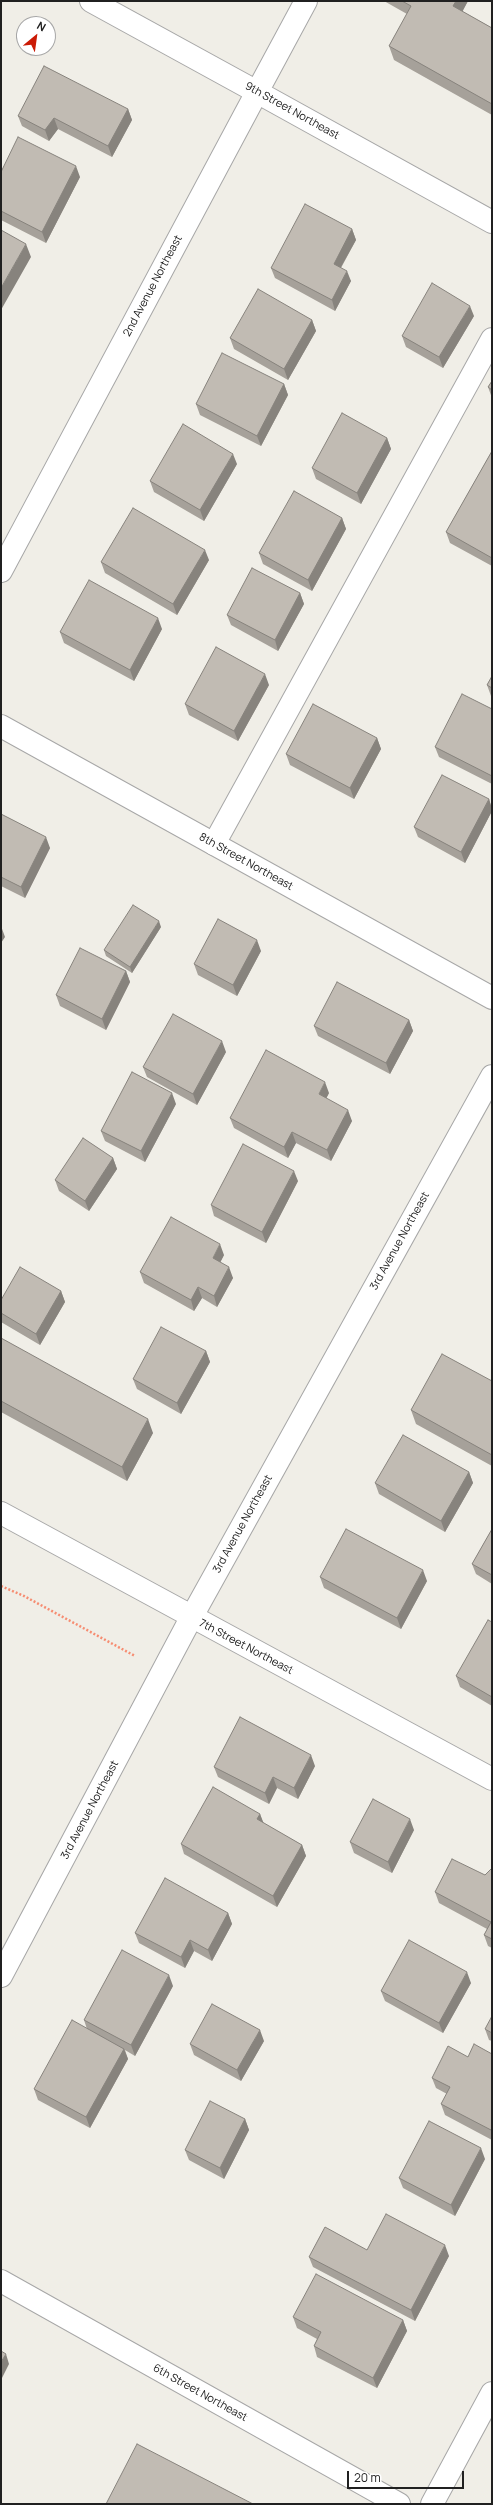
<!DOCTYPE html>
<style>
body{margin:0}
#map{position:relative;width:493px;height:2505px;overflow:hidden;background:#f0eee7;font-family:Manrope,sans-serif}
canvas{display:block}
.frame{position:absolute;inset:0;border:2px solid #202020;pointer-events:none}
.north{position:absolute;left:16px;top:16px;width:40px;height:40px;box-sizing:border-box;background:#fff;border:1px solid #a6a6a6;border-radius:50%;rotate:29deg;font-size:11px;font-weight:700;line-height:16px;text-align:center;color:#202020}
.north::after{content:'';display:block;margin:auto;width:14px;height:18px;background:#cb1a05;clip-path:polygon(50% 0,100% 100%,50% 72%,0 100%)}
.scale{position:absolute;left:347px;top:2471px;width:117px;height:18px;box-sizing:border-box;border:2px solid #202020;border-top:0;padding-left:5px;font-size:12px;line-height:14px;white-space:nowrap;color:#202020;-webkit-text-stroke:3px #fff;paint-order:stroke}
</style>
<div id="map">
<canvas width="493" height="2505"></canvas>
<div class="frame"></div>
<div class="north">N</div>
<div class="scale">20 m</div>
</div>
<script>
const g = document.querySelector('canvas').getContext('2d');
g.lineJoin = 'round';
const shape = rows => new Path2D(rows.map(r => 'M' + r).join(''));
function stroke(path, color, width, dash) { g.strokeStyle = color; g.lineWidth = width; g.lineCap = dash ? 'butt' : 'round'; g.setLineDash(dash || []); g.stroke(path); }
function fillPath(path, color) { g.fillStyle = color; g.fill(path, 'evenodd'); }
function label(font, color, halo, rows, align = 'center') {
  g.font = font + ' Manrope,sans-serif'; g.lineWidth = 3; g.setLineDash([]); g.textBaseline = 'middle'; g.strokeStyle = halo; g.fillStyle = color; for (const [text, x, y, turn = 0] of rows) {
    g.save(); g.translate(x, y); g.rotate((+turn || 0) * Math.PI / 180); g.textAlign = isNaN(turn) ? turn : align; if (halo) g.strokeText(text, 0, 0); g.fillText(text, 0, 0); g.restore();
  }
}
const path = shape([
 [1,1586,24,1596,135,1656]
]);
const service = shape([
 [214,844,492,339]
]);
const minor = shape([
 [306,1,257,92,492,222],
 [1,726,492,998],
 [1,1513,492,1779],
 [1,1976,191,1618,492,1076],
 [1,2281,399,2504],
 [432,2504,492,2393]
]);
const tertiary = shape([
 [1,571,257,92,91,1]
]);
const wall = shape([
 [384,1,468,1,462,11,492,28,492,115,394,60,389,46,407,14],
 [128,109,132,120,112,157,58,129,49,141,22,126,18,116],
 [1,172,80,177,46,243,1,220],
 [352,229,356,240,341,268,351,281,335,311,275,278,271,268],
 [474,316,443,368,406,347,402,336],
 [312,320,316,331,288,380,234,349,230,338],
 [492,381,492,398,488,387],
 [284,384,288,395,261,446,200,415,196,404],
 [387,438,391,449,361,504,316,479,312,468],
 [492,451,492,566,450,543,446,532],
 [237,464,204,521,154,492,150,481],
 [342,518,346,529,312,591,263,564,259,553],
 [209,560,177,615,105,573,101,562],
 [300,593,304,604,278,651,231,625,227,615],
 [162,629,134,681,64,643,60,632],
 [492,676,492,696,491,696,487,685],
 [269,685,238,741,189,715,185,704],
 [492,709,492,784,439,757,435,747],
 [377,738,381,749,354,799,290,765,286,754],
 [489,799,492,809,492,811,465,863,418,837,414,827],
 [1,814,50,848,25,898,1,886],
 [161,927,132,973,106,956,104,950],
 [261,951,237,996,198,975,194,964],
 [126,971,130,982,106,1030,60,1006,56,995],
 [409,1020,413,1031,390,1074,318,1036,314,1026],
 [226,1052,197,1105,147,1077,143,1067],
 [329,1093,326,1098,352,1121,331,1161,296,1143,288,1158,234,1128,230,1118],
 [176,1104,145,1162,105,1141,101,1131],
 [113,1158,117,1169,89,1211,59,1191,55,1180],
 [298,1181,266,1243,214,1216,211,1205],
 [224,1255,220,1262,233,1278,217,1307,202,1298,194,1311,144,1283,140,1272],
 [61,1291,65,1302,40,1345,1,1322,1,1300],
 [1,1338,153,1433,127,1481,1,1412],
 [206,1351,210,1362,181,1414,137,1389,133,1379],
 [492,1381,492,1466,416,1424,411,1410],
 [469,1472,473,1483,445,1532,379,1494,375,1483],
 [492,1529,492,1584,476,1574,472,1564],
 [320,1577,427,1581,401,1629,324,1588],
 [492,1622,492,1706,460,1687,456,1676],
 [315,1766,298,1799,277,1788,269,1804,218,1777,214,1767],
 [260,1814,263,1823,302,1845,306,1856,277,1907,184,1854,181,1844],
 [414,1830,392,1873,354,1853,350,1842],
 [492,1868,492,1948,488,1946,484,1935,487,1929,439,1903,435,1892,485,1875],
 [228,1913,232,1924,212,1961,194,1951,185,1968,139,1943,135,1933],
 [471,1983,443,2033,385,2001,381,1991],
 [173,1986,135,2056,125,2050,128,2059,90,2128,38,2100,34,2089,87,2029,84,2020],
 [485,2029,492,2033,492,2041,489,2040],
 [264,2041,241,2081,194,2055,190,2044],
 [492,2054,492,2140,445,2115,441,2104,447,2094,436,2088,432,2078,468,2057],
 [245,2119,249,2130,224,2179,189,2160,185,2150],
 [485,2159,455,2216,403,2188,399,2178],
 [367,2250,449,2256,415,2321,313,2267,309,2257],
 [293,2317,403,2320,407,2331,377,2388,317,2357,314,2346,317,2339,297,2328]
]);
const shadedWall = shape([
 [456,1,468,1,458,20,453,6],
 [128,109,132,120,112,157,108,146],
 [54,118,58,129,49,141,45,130],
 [76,166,80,177,46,243,42,232],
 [352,229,356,240,337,274,334,264],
 [26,244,31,257,1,310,1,288],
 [347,271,351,281,335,311,332,300],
 [470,306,474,316,443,368,439,357],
 [312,320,316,331,288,380,284,369],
 [284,384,288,395,261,446,257,436],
 [387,438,391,449,361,504,357,493],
 [233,454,237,464,204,521,200,510],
 [342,518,346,529,312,591,308,580],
 [205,550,209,560,177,615,173,604],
 [300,593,304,604,278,651,275,640],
 [158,618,162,629,134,681,130,670],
 [265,674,269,685,238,741,234,731],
 [377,738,381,749,354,799,350,788],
 [489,799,492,809,492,811,465,863,461,852],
 [46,837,50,848,25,898,21,887],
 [159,921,161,927,132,973,130,967],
 [1,926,5,937,1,943],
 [257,940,261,951,237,996,233,985],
 [126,971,130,982,106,1030,102,1019],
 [409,1020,413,1031,390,1074,386,1063],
 [222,1041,226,1052,197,1105,193,1094],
 [325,1082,329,1093,323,1105,319,1094],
 [172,1093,176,1104,145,1162,141,1151],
 [348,1110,352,1121,331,1161,327,1150],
 [292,1132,296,1143,288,1158,284,1147],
 [113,1158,117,1169,89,1211,85,1201],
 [294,1171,298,1181,266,1243,262,1232],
 [220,1244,224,1255,217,1269,213,1258],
 [229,1267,233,1278,217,1307,214,1296],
 [198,1287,202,1298,194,1311,191,1300],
 [61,1291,65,1302,40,1345,36,1334],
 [206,1351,210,1362,181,1414,177,1403],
 [148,1419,153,1433,127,1481,122,1467],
 [469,1472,473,1483,445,1532,441,1521],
 [423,1570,427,1581,401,1629,397,1618],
 [311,1755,315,1766,298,1799,294,1788],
 [273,1777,277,1788,269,1804,265,1793],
 [260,1814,264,1824,257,1819],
 [410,1819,414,1830,392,1873,388,1862],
 [302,1845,306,1856,277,1907,273,1896],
 [228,1913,232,1924,212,1961,208,1950],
 [190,1940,194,1951,185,1968,181,1957],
 [467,1972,471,1983,443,2033,439,2023],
 [169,1975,173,1986,135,2056,131,2045],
 [260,2030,264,2041,241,2081,237,2070],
 [124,2049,128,2059,90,2128,86,2117],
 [245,2119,249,2130,224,2179,220,2168],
 [481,2148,485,2159,455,2216,451,2205],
 [445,2245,449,2256,415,2321,411,2310],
 [403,2320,407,2331,377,2388,373,2378],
 [6,2354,9,2364,1,2380,1,2362]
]);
const building = shape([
 [402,1,456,1,453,6,492,28,492,104,389,46,411,6,402,1],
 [44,66,128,109,108,146,54,118,45,130,18,116,44,66],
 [18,137,76,166,42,232,1,211,1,172,18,137],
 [305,204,352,229,334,264,347,271,332,300,271,268,305,204],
 [1,230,26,244,1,288,1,230],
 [432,283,470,306,439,357,402,336,432,283],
 [258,289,312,320,284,369,230,338,258,289],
 [222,353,284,384,257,436,196,404,222,353],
 [492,381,492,390,488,387,492,381],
 [342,413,387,438,357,493,312,468,342,413],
 [183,424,233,454,200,510,150,481,183,424],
 [492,451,492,558,446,532,492,451],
 [294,491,342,518,308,580,259,553,294,491],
 [133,508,205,550,173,604,101,562,133,508],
 [252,568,300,593,275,640,227,615,252,568],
 [89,580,158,618,130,670,60,632,89,580],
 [216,647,265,674,234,731,185,704,216,647],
 [492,676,492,688,487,685,492,676],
 [462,694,492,709,492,776,435,747,462,694],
 [313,704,377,738,350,788,286,754,313,704],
 [442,775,489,799,461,852,414,827,442,775],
 [1,814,46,837,21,887,1,877,1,814],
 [133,905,159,921,130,967,104,950,133,905],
 [218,919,257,940,233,985,194,964,218,919],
 [80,948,126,971,102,1019,56,995,80,948],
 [337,982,409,1020,386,1063,314,1026,337,982],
 [173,1014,222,1041,193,1094,143,1067,173,1014],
 [266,1050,325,1082,319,1094,348,1110,327,1150,292,1132,284,1147,230,1118,266,1050],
 [132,1072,172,1093,141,1151,101,1131,132,1072],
 [83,1138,113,1158,85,1201,55,1180,83,1138],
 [243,1144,294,1171,262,1232,211,1205,243,1144],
 [171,1217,220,1244,213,1258,229,1267,214,1296,198,1287,191,1300,140,1272,171,1217],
 [20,1267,61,1291,36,1334,1,1313,1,1300,20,1267],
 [161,1327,206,1351,177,1403,133,1379,161,1327],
 [1,1338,148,1419,122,1467,1,1401,1,1338],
 [442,1354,492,1381,492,1455,411,1410,442,1354],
 [403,1435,469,1472,441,1521,375,1483,403,1435],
 [346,1529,423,1570,397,1618,320,1577,346,1529],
 [492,1529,492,1575,472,1564,492,1529],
 [488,1620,492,1622,492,1697,456,1676,488,1620],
 [240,1717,311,1755,294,1788,273,1777,265,1793,214,1767,240,1717],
 [213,1787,260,1814,257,1819,302,1845,273,1896,181,1844,213,1787],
 [373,1799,410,1819,388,1862,350,1842,373,1799],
 [452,1859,485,1875,492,1868,492,1939,484,1935,491,1922,435,1892,452,1859],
 [165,1878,228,1913,208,1950,190,1940,181,1957,135,1933,165,1878],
 [409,1940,467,1972,439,2023,381,1991,409,1940],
 [122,1950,169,1975,131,2045,84,2020,122,1950],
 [212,2004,260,2030,237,2070,190,2044,212,2004],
 [492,2016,492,2033,485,2029,492,2016],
 [72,2020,124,2049,86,2117,34,2089,72,2020],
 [474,2044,492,2054,492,2128,491,2130,441,2104,450,2087,432,2078,448,2046,468,2057,474,2044],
 [210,2101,245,2119,220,2168,185,2150,210,2101],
 [429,2121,481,2148,451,2205,399,2178,429,2121],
 [386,2214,445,2245,411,2310,309,2257,325,2227,367,2250,386,2214],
 [316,2274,403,2320,373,2378,314,2346,321,2332,293,2317,316,2274],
 [1,2351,6,2354,1,2362,1,2351],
 [137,2444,253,2504,106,2504,137,2444]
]);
const streetNames = [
 ["9th Street Northeast",292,111,29],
 ["2nd Avenue Northeast",153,286,-62],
 ["8th Street Northeast",246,862,29],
 ["3rd Avenue Northeast",400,1241,-61],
 ["3rd Avenue Northeast",243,1524,-61],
 ["7th Street Northeast",246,1647,28],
 ["3rd Avenue Northeast",90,1810,-62],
 ["6th Street Northeast",200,2393,29]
];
stroke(service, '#a7a7a7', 24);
stroke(minor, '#a7a7a7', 24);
stroke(tertiary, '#a7a7a7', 24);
stroke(path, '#f68d72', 2.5, [2, 2]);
stroke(service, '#fff', 22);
stroke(minor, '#fff', 22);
stroke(tertiary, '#fff', 22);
fillPath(wall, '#a6a19a');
fillPath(shadedWall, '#87837d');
fillPath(building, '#c1bbb3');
stroke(building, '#87837d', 1);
label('11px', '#202020', '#fff', streetNames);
</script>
